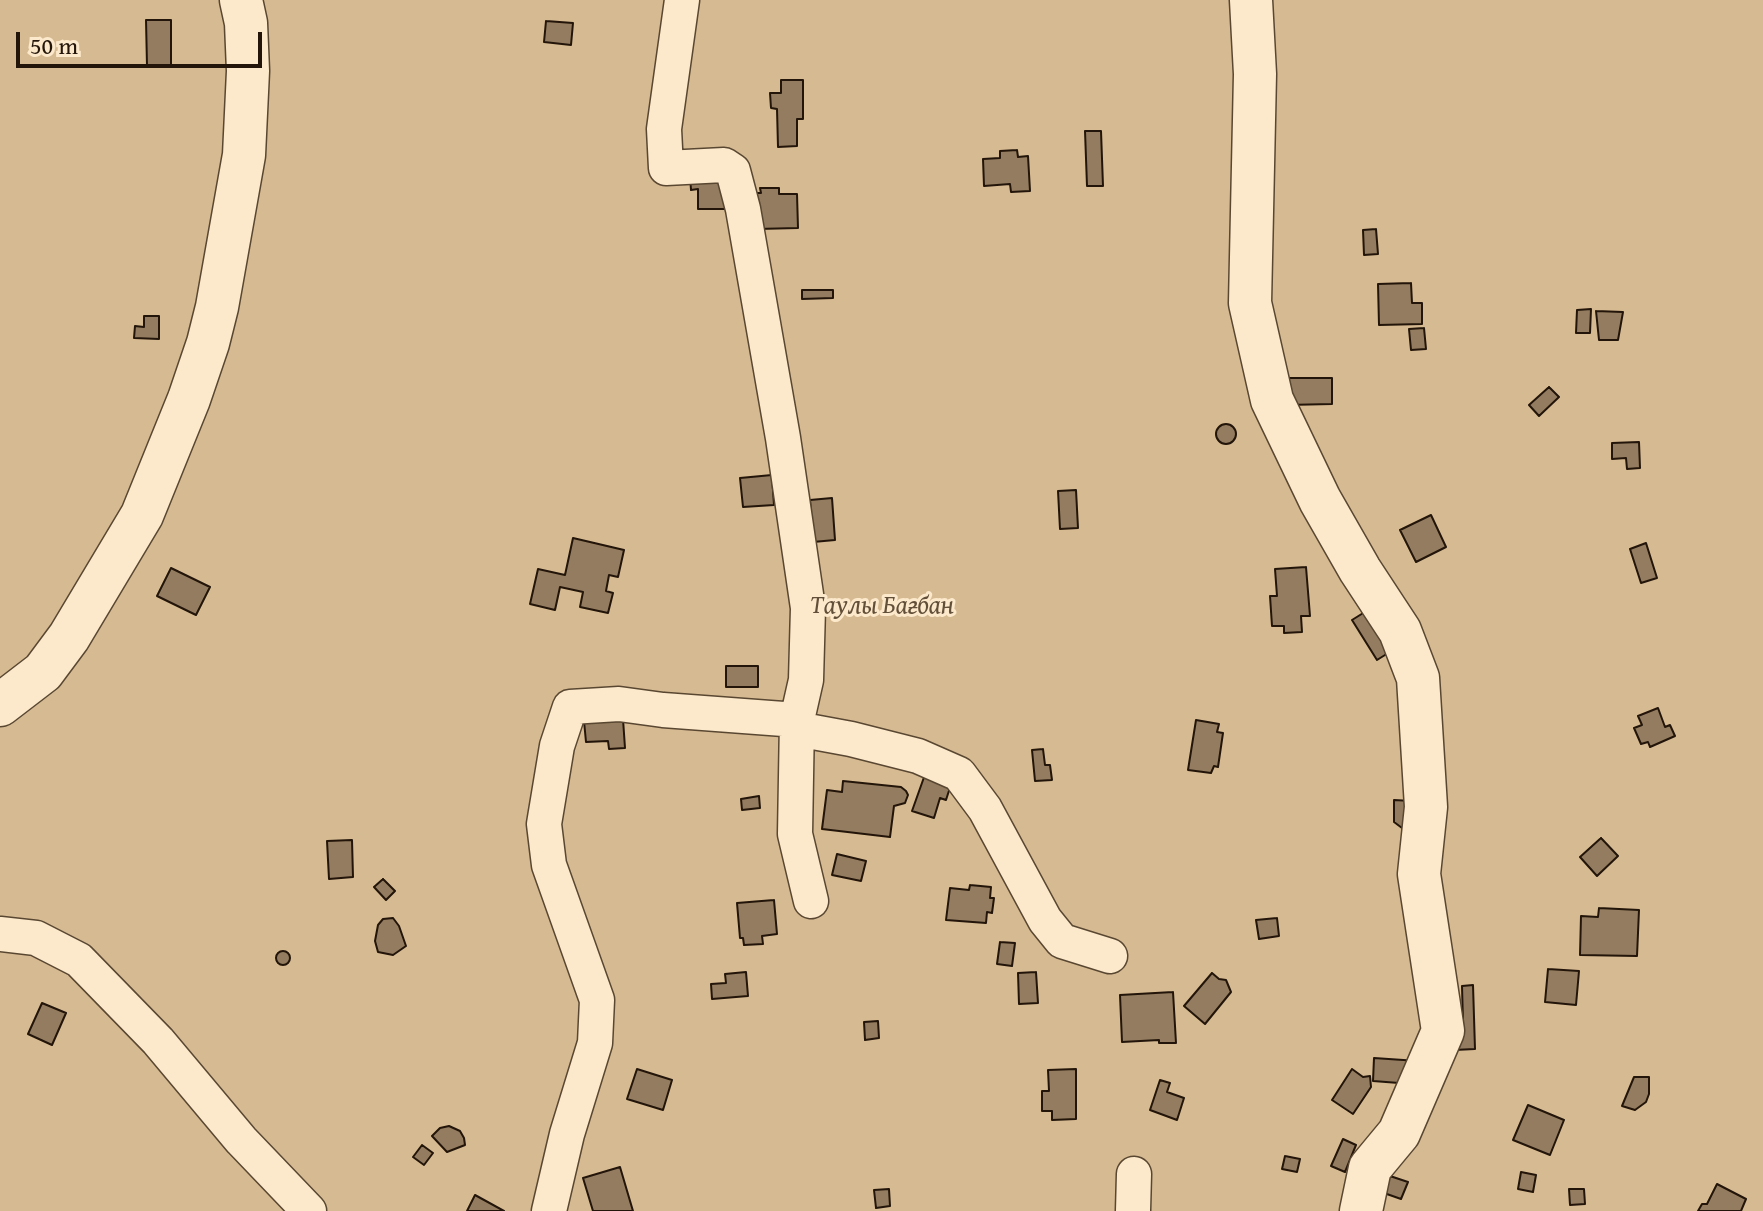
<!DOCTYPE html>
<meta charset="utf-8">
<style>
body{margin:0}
#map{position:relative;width:1763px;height:1211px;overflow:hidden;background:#fbdcae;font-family:"Gentium Book Plus",serif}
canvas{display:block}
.scale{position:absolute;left:16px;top:32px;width:246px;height:36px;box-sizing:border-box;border:4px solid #231509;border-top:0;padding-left:10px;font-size:24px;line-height:28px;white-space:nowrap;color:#231509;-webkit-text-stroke:6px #fce8ca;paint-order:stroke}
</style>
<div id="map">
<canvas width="1763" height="1211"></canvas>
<div class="scale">50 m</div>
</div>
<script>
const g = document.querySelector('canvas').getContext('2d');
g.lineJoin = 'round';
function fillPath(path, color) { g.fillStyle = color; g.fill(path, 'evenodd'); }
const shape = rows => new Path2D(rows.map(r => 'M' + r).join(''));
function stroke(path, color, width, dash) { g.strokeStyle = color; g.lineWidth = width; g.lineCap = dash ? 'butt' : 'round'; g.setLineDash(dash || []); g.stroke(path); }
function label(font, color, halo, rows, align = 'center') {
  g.font = font + ' "Gentium Book Plus",serif'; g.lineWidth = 6; g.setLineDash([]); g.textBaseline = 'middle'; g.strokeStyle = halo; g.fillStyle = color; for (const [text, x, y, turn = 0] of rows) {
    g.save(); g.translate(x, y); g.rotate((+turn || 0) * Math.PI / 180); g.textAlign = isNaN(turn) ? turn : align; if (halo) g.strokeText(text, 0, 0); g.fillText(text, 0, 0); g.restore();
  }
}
const green = shape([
 [0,0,1763,0,1763,1211,0,1211]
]);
const building = shape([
 [146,20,171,20,171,66,147,66,146,20],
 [546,21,573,23,571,45,544,42,546,21],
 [781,80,803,80,803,119,797,119,797,146,778,147,777,109,771,108,770,93,781,93,781,80],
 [1085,131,1101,131,1103,186,1087,186,1085,131],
 [1017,150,1018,157,1028,156,1030,191,1011,192,1010,184,984,186,983,159,1000,158,1000,151,1017,150],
 [690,176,728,176,729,209,698,209,698,189,691,190,690,176],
 [760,188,779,188,779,194,797,194,798,228,757,229,756,193,761,193,760,188],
 [1376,229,1378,254,1364,255,1363,230,1376,229],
 [1411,283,1412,303,1422,303,1422,324,1379,325,1378,284,1411,283],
 [802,290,833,290,833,298,802,299,802,290],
 [1591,309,1590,333,1576,333,1577,310,1591,309],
 [1596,311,1623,312,1618,340,1599,340,1596,311],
 [144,316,159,316,159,339,134,338,135,326,144,327,144,316],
 [1424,328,1426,349,1411,350,1409,329,1424,328],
 [1285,378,1332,378,1332,404,1286,405,1285,378],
 [1549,387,1559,397,1539,416,1529,405,1549,387],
 '1216 434a10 10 0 1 1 20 0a10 10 0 1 1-20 0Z',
 [1639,442,1640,468,1627,469,1626,458,1612,459,1612,443,1639,442],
 [772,475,774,505,743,507,740,478,772,475],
 [1076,490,1078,528,1060,529,1058,491,1076,490],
 [832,498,835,540,813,542,810,500,832,498],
 [1431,515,1446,547,1416,562,1400,530,1431,515],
 [573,538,624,550,618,577,609,575,606,591,613,593,608,613,580,607,583,592,560,587,555,610,530,604,538,569,565,575,573,538],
 [1646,543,1657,578,1641,583,1630,549,1646,543],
 [1306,567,1310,616,1301,616,1302,632,1284,633,1284,626,1272,626,1270,596,1277,596,1275,569,1306,567],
 [171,568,210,587,196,615,157,596,171,568],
 [1368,610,1393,650,1377,660,1352,620,1368,610],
 [726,666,758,666,758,687,726,687,726,666],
 [1658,708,1665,727,1670,725,1675,736,1650,747,1648,742,1641,744,1634,728,1642,725,1638,716,1658,708],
 [623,719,625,748,609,749,608,741,586,742,584,721,623,719],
 [1196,720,1219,724,1217,732,1223,733,1218,767,1214,766,1211,773,1188,770,1196,720],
 [1043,749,1045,765,1050,765,1052,780,1035,781,1032,750,1043,749],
 [928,766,954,775,946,800,940,798,934,818,912,811,928,766],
 [843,781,901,787,906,791,908,795,905,803,894,806,890,837,822,829,827,790,842,792,843,781],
 [759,796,760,808,742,810,741,799,759,796],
 [1394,800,1412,801,1412,828,1402,828,1394,822,1394,800],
 [1601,838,1618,856,1597,876,1580,857,1601,838],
 [352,840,353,877,329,879,327,841,352,840],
 [837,854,866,861,861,881,832,875,837,854],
 [383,879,395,891,386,900,374,887,383,879],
 [970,885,991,887,990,898,994,898,992,913,987,912,986,923,946,920,950,888,969,890,970,885],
 [774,900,777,934,762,936,763,944,744,945,743,938,740,938,737,903,774,900],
 [1599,908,1639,910,1637,956,1580,955,1581,916,1598,917,1599,908],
 [393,918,399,926,406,946,393,955,378,952,375,941,378,925,383,919,393,918],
 [1277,918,1279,936,1259,939,1256,920,1277,918],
 [1000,942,1015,943,1012,966,997,964,1000,942],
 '276 958a7 7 0 1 1 14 0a7 7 0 1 1-14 0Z',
 [1548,969,1579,971,1576,1005,1545,1002,1548,969],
 [746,972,748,996,712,999,711,984,726,983,725,974,746,972],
 [1036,972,1038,1003,1019,1004,1018,973,1036,972],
 [1212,973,1219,979,1226,980,1231,992,1205,1024,1184,1006,1212,973],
 [1473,985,1475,1049,1454,1050,1463,1023,1462,986,1473,985],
 [1173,992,1176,1043,1159,1043,1159,1040,1122,1042,1120,995,1173,992],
 [42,1003,66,1013,52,1045,28,1034,42,1003],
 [878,1021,879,1038,865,1040,864,1022,878,1021],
 [1374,1058,1418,1061,1399,1083,1373,1081,1374,1058],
 [637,1069,672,1080,663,1110,627,1099,637,1069],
 [1076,1069,1076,1119,1052,1120,1052,1111,1042,1111,1042,1091,1049,1091,1048,1070,1076,1069],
 [1352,1069,1363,1077,1370,1076,1371,1087,1353,1114,1332,1100,1352,1069],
 [1634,1077,1649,1077,1649,1094,1646,1102,1635,1110,1622,1106,1634,1077],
 [1160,1080,1170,1083,1167,1092,1184,1098,1177,1120,1150,1110,1160,1080],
 [1528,1105,1564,1120,1550,1155,1513,1140,1528,1105],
 [449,1126,460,1131,464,1138,465,1145,447,1152,432,1136,440,1128,449,1126],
 [1343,1139,1356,1145,1345,1172,1331,1166,1343,1139],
 [422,1145,433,1153,424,1165,413,1157,422,1145],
 [1285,1156,1300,1159,1297,1172,1282,1169,1285,1156],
 [620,1167,633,1211,593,1211,583,1178,620,1167],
 [1521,1172,1536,1175,1533,1192,1518,1189,1521,1172],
 [1390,1176,1408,1182,1401,1199,1384,1193,1390,1176],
 [1717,1184,1746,1199,1741,1211,1698,1211,1702,1204,1707,1204,1717,1184],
 [889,1189,890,1206,876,1208,874,1190,889,1189],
 [1569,1189,1584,1189,1585,1204,1570,1205,1569,1189],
 [475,1195,504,1211,467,1211,475,1195]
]);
const minor = shape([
 [682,0,664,129,666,168,724,165,733,171,743,209,783,438,808,608,806,680,797,720,795,834,811,901],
 [797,729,851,739,918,756,959,774,985,809,1045,920,1062,941,1110,956],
 [0,934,36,938,79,960,158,1041,241,1140,309,1211],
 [549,1211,567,1134,595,1043,597,1000,549,865,544,824,557,746,570,707,619,704,663,710,797,720],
 [1133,1211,1134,1174]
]);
const tertiary = shape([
 [1251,0,1255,74,1250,303,1272,400,1320,500,1360,570,1400,631,1418,678,1426,807,1419,874,1443,1031,1399,1133,1370,1168,1361,1211],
 [0,705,43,672,69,637,142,515,189,399,208,343,217,307,244,155,248,71,246,23,241,0]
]);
const parkNames = [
 ["Таулы Бағбан",882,606]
];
fillPath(green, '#d6ba92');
fillPath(building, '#937c5f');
stroke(building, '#231509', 2);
stroke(minor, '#594732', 37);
stroke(tertiary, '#594732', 45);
stroke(minor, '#fce8ca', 34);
stroke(tertiary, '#fce8ca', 42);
label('italic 26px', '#624f39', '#fce8ca', parkNames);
</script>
